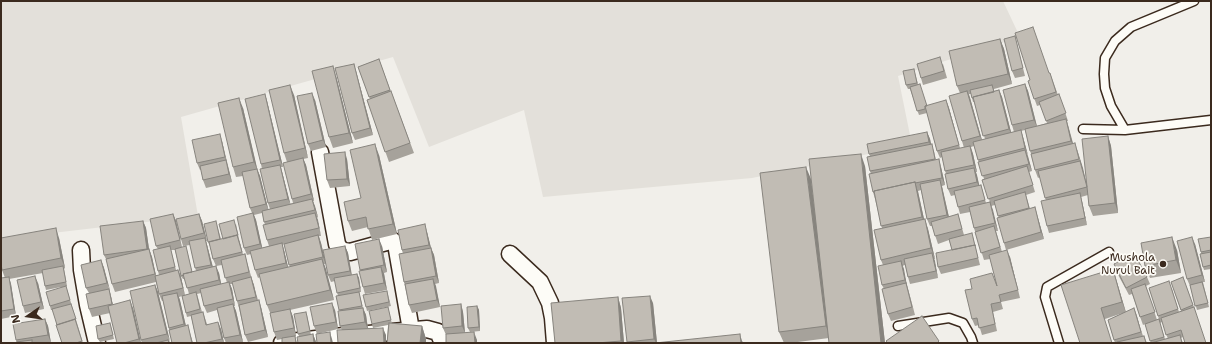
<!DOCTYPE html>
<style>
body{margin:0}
#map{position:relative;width:1212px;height:344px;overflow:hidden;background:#f1efea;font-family:"Shantell Sans",sans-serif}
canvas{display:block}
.frame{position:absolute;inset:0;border:2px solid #3b2a1e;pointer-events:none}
.north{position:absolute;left:8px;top:296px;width:40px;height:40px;-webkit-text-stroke:3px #fdfcf7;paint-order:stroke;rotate:257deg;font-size:11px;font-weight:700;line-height:16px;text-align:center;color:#3b2a1e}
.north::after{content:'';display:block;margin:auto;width:14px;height:18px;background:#3b2a1e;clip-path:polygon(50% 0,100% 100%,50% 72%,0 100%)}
</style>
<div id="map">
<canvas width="1212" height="344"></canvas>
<div class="frame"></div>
<div class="north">N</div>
</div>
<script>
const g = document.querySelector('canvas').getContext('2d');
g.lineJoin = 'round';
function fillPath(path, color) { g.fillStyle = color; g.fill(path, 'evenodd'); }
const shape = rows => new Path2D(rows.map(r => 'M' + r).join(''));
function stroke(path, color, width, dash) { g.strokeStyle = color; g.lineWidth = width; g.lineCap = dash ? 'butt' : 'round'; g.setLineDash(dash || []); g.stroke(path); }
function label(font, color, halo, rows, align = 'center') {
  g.font = font + ' "Shantell Sans",sans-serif'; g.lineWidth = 3.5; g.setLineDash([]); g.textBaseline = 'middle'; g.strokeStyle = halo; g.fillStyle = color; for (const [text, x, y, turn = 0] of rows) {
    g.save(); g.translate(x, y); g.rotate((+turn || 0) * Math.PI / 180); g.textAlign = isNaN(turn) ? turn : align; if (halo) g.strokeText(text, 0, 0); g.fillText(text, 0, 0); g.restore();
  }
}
const built = shape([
 [1,1,1003,1,1020,37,898,76,912,145,752,178,543,197,524,110,429,147,393,57,181,117,198,216,1,239]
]);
const service = shape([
 [1194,1,1131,27,1115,41,1105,58,1104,74,1105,88,1111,106,1125,130,1211,120],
 [1083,129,1125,130],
 [898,326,949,318,963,323,971,337,973,343],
 [1059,343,1045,297,1047,287,1109,252]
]);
const minor = shape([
 [320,152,337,244,340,249,344,251,350,252,390,241,393,241,396,244,411,330],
 [81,250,82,270,88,305,97,343],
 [510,254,540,282,550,303,553,318,555,343],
 [282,343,333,337,427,329,438,332,443,343]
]);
const wall = shape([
 [1015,36,1025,76,1015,78,1012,71],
 [1000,39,1004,49,1012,84,994,89,994,91,999,90,1002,97,1011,132,1014,132,1012,125,1025,84,1028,91,1037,126,1047,123,1040,105,1037,106,1028,81,1050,73,1058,95,1059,94,1068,121,1067,121,1073,143,1077,150,1087,185,1108,136,1111,146,1118,213,1093,216,1089,206,1088,195,1081,197,1087,225,1049,233,1047,226,1046,201,1040,177,1038,178,1035,170,1025,130,1021,131,1023,137,1032,171,1029,172,1035,192,1026,195,1030,209,1035,207,1044,239,1006,250,1004,243,999,218,995,205,991,206,998,231,996,231,1002,252,1010,257,1020,298,1001,302,1003,309,993,312,997,331,982,335,979,325,975,326,972,319,997,285,990,259,984,260,974,228,970,212,960,214,955,195,951,196,948,189,946,174,942,157,940,158,937,151,927,113,919,115,910,89,908,89,906,85,915,73,918,84,927,106,946,100,949,108,960,148,964,148,962,141,960,93,957,86],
 [969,94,971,94,973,102,974,102,985,139,982,140],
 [974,146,984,179,982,180,990,202,986,203,981,185,979,185,976,172,977,172,973,154,971,147],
 [379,59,391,92,391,91,414,153,389,162,367,100,370,99,358,67],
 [354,64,356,71,373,135,355,140,352,133],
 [943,64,947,78,923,85,921,78],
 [336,76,353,143,333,148,329,137],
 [265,94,267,101,283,167,281,167,290,204,293,203,292,199,287,162,284,153,294,95,308,158,303,159,306,165,314,201,313,201,318,217,317,218,321,236,319,236,321,243,326,264,324,264,334,300,290,310,293,317,296,336,293,336,295,336,297,343,282,343,282,339,277,340,274,332,271,315,267,305,260,277,258,278,255,270,251,254,247,255,244,248,252,213,250,208,243,176,236,177,233,167,243,108,257,169,260,176,268,209,270,209,268,203,262,169,261,164],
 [262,213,265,225,267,240,269,246,262,248,256,220,254,215],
 [284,244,290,267,288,267,284,250,282,245],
 [315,100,326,147,311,151,308,144],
 [927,132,930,139,931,144,934,151,936,160,941,167,945,185,942,186,949,217,958,214,964,235,973,237,980,265,941,274,938,267,952,250,949,240,938,244,932,226,930,226,927,219,921,190,918,191,924,219,928,229,935,259,934,259,938,278,910,284,908,277,905,265,902,266,915,315,891,321,888,314,884,289,882,285,883,265,881,260,882,228,875,199,873,192,871,174,870,171,870,156,869,154],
 [222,141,232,182,206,188,203,180,201,170,200,170,197,163],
 [379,155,397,234,372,240,368,227,352,231,348,221,361,198],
 [347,159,350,186,330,188,327,180],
 [865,166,885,343,829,343,829,338,790,343,784,343,779,332,811,179,814,209],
 [173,214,176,221,182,247,187,250,192,272,196,271,190,245,183,246,181,239,199,214,202,221,207,241,206,241,213,267,219,273,221,284,227,283,222,265,216,266,213,259,210,246,208,242,217,225,221,239,223,239,236,224,239,239,243,255,245,254,247,262,258,300,261,307,268,337,248,342,245,335,239,308,237,301,233,284,230,284,232,289,235,306,234,306,236,311,243,342,238,343,226,343,224,338,217,310,207,313,204,306,201,293,197,294,202,312,203,312,207,324,221,329,224,343,197,343,191,316,187,317,182,296,179,297,186,326,190,333,172,343,163,301,162,301,159,294,156,282,115,292,112,284,107,261,104,255,143,221,146,228,149,249,152,257,156,275,159,275,158,271,158,249,156,246],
 [171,250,175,250,181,276,183,279,185,279,189,294,185,295,181,277,178,270,176,270],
 [427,232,431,248,434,255,439,283,435,284,440,307,412,313,409,305,404,282,403,254,402,250],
 [1211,237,1211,269,1204,270,1203,267,1201,252],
 [59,238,65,268,64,269,67,286,66,286,83,343,62,343,57,325,53,310,51,310,50,306,61,287,46,290,45,286,43,273,9,279,11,284,16,316,1,319,1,278,5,278,2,270],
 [1195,244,1205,282,1203,282,1209,307,1197,310,1190,286,1187,279],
 [345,246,348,253,352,275,357,274,359,278,361,292,359,292,363,308,366,315,368,328,386,335,342,330,340,326,340,311,336,296,338,296,335,281,331,282,328,275],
 [382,246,387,272,384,273,387,290,365,294,363,287,360,270],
 [1177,250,1181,273,1150,278,1145,266],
 [101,260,104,268,113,305,133,308,141,343,117,343,110,313,92,317,89,309,89,293,86,288],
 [1114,264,1147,277,1150,284,1146,286,1157,320,1159,319,1149,288,1172,289,1179,312,1181,311,1171,282,1183,277,1196,313,1183,337,1181,338,1183,343,1151,343,1145,324,1143,325,1132,294,1129,295,1116,271],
 [1162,322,1168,339,1165,339,1160,323],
 [1113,269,1116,279,1126,312,1134,308,1143,336,1144,336,1147,343,1115,343,1108,320,1123,313,1105,319,1080,343],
 [38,283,44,309,25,313,23,306],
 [155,285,158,292,170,343,142,343,141,340],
 [387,291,391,306,367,311,366,307],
 [618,297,621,308,624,343,555,343],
 [653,303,657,343,742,341,743,343,627,343,627,342],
 [461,304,463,312,465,333,477,340,477,343,446,343,446,335,443,328],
 [477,306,479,310,480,331,470,332,468,328],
 [388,307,392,324,422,326,426,339,426,343,387,343,388,325,373,328,372,324],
 [335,310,338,329,317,334,314,326],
 [307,315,311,335,313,334,316,342,299,336,298,334],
 [45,319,48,326,51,343,16,343,17,342,16,340],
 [110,323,114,339,100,342,98,339]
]);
const shadedWall = shape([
 [1000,39,1004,49,1012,84,1008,74],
 [354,64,356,71,373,135,370,128],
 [333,66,336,76,353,143,349,133],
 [1025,84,1028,91,1037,127,1034,120],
 [290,85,294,95,308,158,305,148],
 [999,90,1002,97,1012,136,1009,129],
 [967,91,970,98,983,144,980,136],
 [312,93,315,100,326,147,323,140],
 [265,94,267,101,283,167,280,160],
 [239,98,243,108,258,172,254,162],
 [946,100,949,108,961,152,959,145],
 [1066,119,1068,126,1074,148,1071,141],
 [1021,130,1023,137,1028,155,1025,148],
 [927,132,930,139,932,149,929,142],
 [220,134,222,141,227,164,225,157],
 [1108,136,1111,146,1118,213,1115,203],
 [1075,143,1083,168,1089,195,1087,187],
 [375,144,379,155,397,234,393,224],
 [970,146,973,154,977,172,974,165],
 [1025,150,1028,157,1032,171,1029,164],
 [345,152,347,159,350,186,347,179],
 [861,154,865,166,885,343,881,343],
 [303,158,306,165,314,201,311,194],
 [939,159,941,167,945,185,942,178],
 [226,160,228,167,232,182,229,174],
 [280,165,282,172,291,206,288,199],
 [806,167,811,179,830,338,826,326],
 [974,168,977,175,980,189,977,182],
 [257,169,260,176,269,212,266,204],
 [940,180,942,187,950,222,947,215],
 [915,182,918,192,926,228,922,217],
 [1080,193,1082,201,1087,225,1085,218],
 [312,199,315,206,318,217,315,210],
 [990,202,993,210,998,231,995,223],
 [1035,207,1037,215,1044,239,1041,232],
 [253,213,256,220,263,251,260,244],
 [315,213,318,220,321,236,319,228],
 [173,214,176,221,182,248,180,240],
 [199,214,202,221,207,241,204,233],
 [925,219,928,229,935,259,931,248],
 [143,221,146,228,150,256,147,249],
 [425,224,432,252,429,245],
 [56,228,59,238,65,268,61,258],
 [237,235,240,243,244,259,242,252],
 [318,235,321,243,326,264,323,257],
 [1172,237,1177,250,1181,273,1176,260],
 [1192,237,1195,244,1205,282,1202,275],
 [205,238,207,245,214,272,211,265],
 [379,239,382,246,387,272,384,265],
 [282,243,284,250,289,271,286,263],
 [345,246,348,253,352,278,350,271],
 [431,248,434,255,439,283,436,276],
 [149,249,152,257,157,281,155,274],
 [1007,250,1010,257,1020,298,1018,290],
 [932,253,935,261,938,278,936,271],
 [322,259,326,269,334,300,330,290],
 [101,260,104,268,110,290,107,283],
 [901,261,904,269,907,286,915,315,905,280],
 [216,266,219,273,222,288,219,280],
 [381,267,384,274,387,290,384,283],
 [1113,269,1116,279,1126,313,1122,302],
 [178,270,181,277,185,296,183,288],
 [357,274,359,278,361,292,360,288],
 [35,276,38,283,44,309,41,302],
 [9,277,11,284,16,316,14,309],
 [251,277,254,285,258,304,256,297],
 [433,279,436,286,440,307,437,300],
 [229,282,232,289,235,306,233,299],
 [155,285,158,292,170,341,167,334],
 [109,289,111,296,114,311,112,304],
 [177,293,180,300,187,331,184,324],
 [650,296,653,303,657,343,656,343,654,339],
 [618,297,621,308,624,343,622,343,621,341],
 [130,300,133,308,141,343,139,339],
 [259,300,261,307,268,337,265,330],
 [332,303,335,310,338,329,336,322],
 [233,304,236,311,243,342,240,335],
 [461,304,463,312,465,333,462,326],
 [477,306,479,310,480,331,479,327],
 [363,308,366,315,368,330,365,322],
 [1134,308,1137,316,1143,339,1141,332],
 [290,309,293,317,296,336,294,328],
 [45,319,48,326,51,343,48,335],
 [218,322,221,329,224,343,222,339],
 [188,325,190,333,193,343,192,343],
 [422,326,426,339,426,343,420,343],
 [383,328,386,335,386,343,384,343],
 [330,332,332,339,333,343,331,343],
 [474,332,477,340,477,343,475,343],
 [313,334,316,342,316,343,314,343],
 [740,334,742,341,743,343,741,343]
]);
const building = shape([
 [1033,27,1049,73,1050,73,1056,92,1034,99,1028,81,1030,80,1015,33,1033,27],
 [1015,36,1023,68,1012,71,1004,39,1015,36],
 [1000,39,1008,74,957,86,949,51,1000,39],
 [940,57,944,71,921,78,917,64,940,57],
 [379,59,390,90,369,97,358,67,379,59],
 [354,64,370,128,352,133,335,68,354,64],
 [333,66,349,133,329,137,312,71,333,66],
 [914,69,917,83,906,85,903,71,914,69],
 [920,84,927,106,925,106,925,109,917,111,910,87,920,84],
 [1025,84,1034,120,1012,125,1003,90,1025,84],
 [290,85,305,148,284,153,269,90,290,85],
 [992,85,994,92,973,97,973,98,972,98,970,90,992,85],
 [999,90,1009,129,983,136,973,97,999,90],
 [391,91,410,143,385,152,367,100,391,91],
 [967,91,980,136,962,141,949,96,967,91],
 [312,93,323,140,308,144,297,96,312,93],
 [265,94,280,160,261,164,245,99,265,94],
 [1059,94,1066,113,1046,121,1039,102,1059,94],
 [239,98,254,162,233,167,218,103,239,98],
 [946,100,959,145,937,151,925,106,946,100],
 [1066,119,1071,141,1030,151,1025,129,1066,119],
 [1021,130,1025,148,978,160,973,142,1021,130],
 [927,132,929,142,869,154,867,144,927,132],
 [220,134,225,157,197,163,192,140,220,134],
 [1108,136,1115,203,1089,206,1082,139,1108,136],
 [1075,143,1079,159,1035,170,1031,154,1075,143],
 [375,144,393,224,368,229,366,217,348,221,344,202,361,198,350,150,375,144],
 [932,144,935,159,870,171,867,157,932,144],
 [970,146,974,165,945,171,941,152,970,146],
 [1025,150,1029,164,982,176,978,162,1025,150],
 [345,152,347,179,327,180,324,154,345,152],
 [861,154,881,343,829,343,809,159,861,154],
 [303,158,311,194,292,199,283,163,303,158],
 [939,159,942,178,915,183,915,182,874,191,874,192,873,192,869,174,939,159],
 [226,160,229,174,203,180,200,166,226,160],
 [1080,161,1087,187,1045,198,1038,171,1080,161],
 [280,165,288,199,268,203,260,169,280,165],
 [1027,166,1033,185,988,199,982,180,1027,166],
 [806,167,826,326,779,332,760,173,806,167],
 [974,168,977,182,948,189,945,174,974,168],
 [257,169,266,204,250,208,242,172,257,169],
 [940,180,947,215,927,219,920,184,940,180],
 [915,182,922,217,881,226,874,191,915,182],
 [981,185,985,200,958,207,954,191,981,185],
 [1025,192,1029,208,998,216,994,201,1025,192],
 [1080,193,1085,218,1047,226,1041,201,1080,193],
 [312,199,315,210,264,222,262,211,312,199],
 [990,202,995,223,974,228,969,207,990,202],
 [1035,207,1041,232,1004,243,997,218,1035,207],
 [253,213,260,244,244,248,237,217,253,213],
 [315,213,319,228,267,240,263,225,315,213],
 [173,214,180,240,156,246,150,219,173,214],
 [199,214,204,233,181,239,176,219,199,214],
 [958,214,962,229,935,236,931,222,958,214],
 [925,219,931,248,881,260,874,230,925,219],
 [234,220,238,235,223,239,219,224,234,220],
 [143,221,147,249,104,255,100,226,143,221],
 [216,221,220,239,208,242,204,224,216,221],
 [425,224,429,245,402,250,398,230,425,224],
 [994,226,1000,247,981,253,975,232,994,226],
 [56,228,61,258,2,270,1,264,1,238,56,228],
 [972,233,975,246,975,245,952,250,949,239,972,233],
 [237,235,242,252,213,259,209,242,237,235],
 [318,235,323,257,289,265,284,244,318,235],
 [1172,237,1176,260,1145,266,1141,243,1172,237],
 [1192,237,1202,275,1187,279,1177,241,1192,237],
 [1211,237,1211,250,1201,252,1198,239,1211,237],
 [205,238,211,265,195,268,189,241,205,238],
 [379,239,384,265,360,270,355,244,379,239],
 [282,243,286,263,255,270,250,251,282,243],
 [975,245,978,258,938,267,936,253,975,245],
 [170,246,175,267,158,271,153,250,170,246],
 [186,246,192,272,183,274,184,275,181,276,175,249,186,246],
 [345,246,350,271,328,275,323,250,345,246],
 [431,248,436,276,404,282,399,254,431,248],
 [149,249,155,274,112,284,106,259,149,249],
 [1007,250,1018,290,999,295,1001,302,991,304,995,324,979,328,977,318,972,319,965,290,972,289,970,279,992,273,997,286,989,255,1007,250],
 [1211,252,1211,265,1203,267,1200,254,1211,252],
 [932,253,936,271,908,277,904,259,932,253],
 [1134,253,1147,277,1126,288,1114,264,1134,253],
 [245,254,249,272,225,278,221,260,245,254],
 [322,259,330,290,267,305,259,274,322,259],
 [101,260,107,283,86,288,81,265,101,260],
 [901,261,905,280,882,285,878,266,901,261],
 [63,266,66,282,45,286,42,270,63,266],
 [216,266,219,280,187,288,183,274,216,266],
 [381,267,384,283,363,287,359,271,381,267],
 [1113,269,1122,302,1101,308,1112,343,1080,343,1061,285,1113,269],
 [178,270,183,288,159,294,155,276,178,270],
 [357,274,360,288,337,293,334,278,357,274],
 [35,276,41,302,23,306,17,280,35,276],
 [9,277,14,309,1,311,1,278,9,277],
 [251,277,256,297,237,301,232,282,251,277],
 [1183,277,1193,305,1181,310,1171,282,1183,277],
 [433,279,437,300,409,305,405,284,433,279],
 [1169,281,1178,309,1158,316,1149,288,1169,281],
 [229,282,233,299,204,306,200,289,229,282],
 [1202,282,1208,303,1195,306,1190,285,1202,282],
 [906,283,912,307,888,314,882,289,906,283],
 [1145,284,1155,312,1140,317,1131,289,1145,284],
 [155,285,167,334,141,340,130,291,155,285],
 [66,286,70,300,50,306,46,292,66,286],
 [109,289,112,304,89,309,86,294,109,289],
 [387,291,389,302,366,307,363,295,387,291],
 [196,292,200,309,186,313,182,296,196,292],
 [359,292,362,306,339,310,336,296,359,292],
 [177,293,184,324,169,328,162,296,177,293],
 [650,296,654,339,627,342,622,298,650,296],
 [618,297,621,341,597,343,555,343,551,303,618,297],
 [130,300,139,339,124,343,117,343,108,306,130,300],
 [259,300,265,330,245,335,239,305,259,300],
 [332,303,336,322,314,326,310,307,332,303],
 [71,304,76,319,57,325,52,309,71,304],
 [233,304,240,335,224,338,217,308,233,304],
 [461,304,462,326,443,328,441,306,461,304],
 [477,306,479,327,468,328,467,307,477,306],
 [388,307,391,320,372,324,369,311,388,307],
 [1194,307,1206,343,1185,343,1181,330,1166,335,1161,318,1194,307],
 [363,308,365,322,340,326,338,311,363,308],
 [1134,308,1141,332,1114,340,1108,320,1134,308],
 [290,309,294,328,274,332,270,313,290,309],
 [203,312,206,325,218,322,222,339,204,343,197,343,191,315,203,312],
 [306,312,310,331,298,334,294,314,306,312],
 [922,316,939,341,937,343,888,343,886,341,922,316],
 [45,319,48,335,16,340,13,324,45,319],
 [75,319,82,341,76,343,62,343,56,325,75,319],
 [1159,319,1164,337,1150,341,1145,324,1159,319],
 [110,323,113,335,98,339,96,326,110,323],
 [389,323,422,326,420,343,387,343,389,323],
 [188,325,192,343,172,343,169,330,188,325],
 [383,328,384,343,338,343,337,330,383,328],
 [330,332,331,343,317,343,316,334,330,332],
 [474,332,475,343,446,343,446,334,474,332],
 [313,334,314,343,298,343,297,337,313,334],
 [740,334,741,343,655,343,740,334],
 [1180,335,1182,343,1151,343,1180,335],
 [295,336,296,343,282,343,282,338,295,336],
 [1144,336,1146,343,1117,343,1117,342,1144,336],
 [32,340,32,343,16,343,16,342,32,340],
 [168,340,169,343,156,343,168,340]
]);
const markers = [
 [1163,264,4,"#3b2a1e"]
];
const poiNames = [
 ["Mushola",1155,258],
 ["Nurul Bait",1155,271]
];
fillPath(built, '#e3e0da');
stroke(service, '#3b2a1e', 11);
stroke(minor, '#3b2a1e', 19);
stroke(service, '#fdfcf7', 8);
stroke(minor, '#fdfcf7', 16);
fillPath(wall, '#a6a29b');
fillPath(shadedWall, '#87847e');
fillPath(building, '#c1bcb4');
stroke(building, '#87847e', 1);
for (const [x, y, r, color] of markers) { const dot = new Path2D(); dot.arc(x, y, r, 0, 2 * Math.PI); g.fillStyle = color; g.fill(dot); stroke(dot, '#fdfcf7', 1.5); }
label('11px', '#3b2a1e', '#fdfcf7', poiNames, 'right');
</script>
